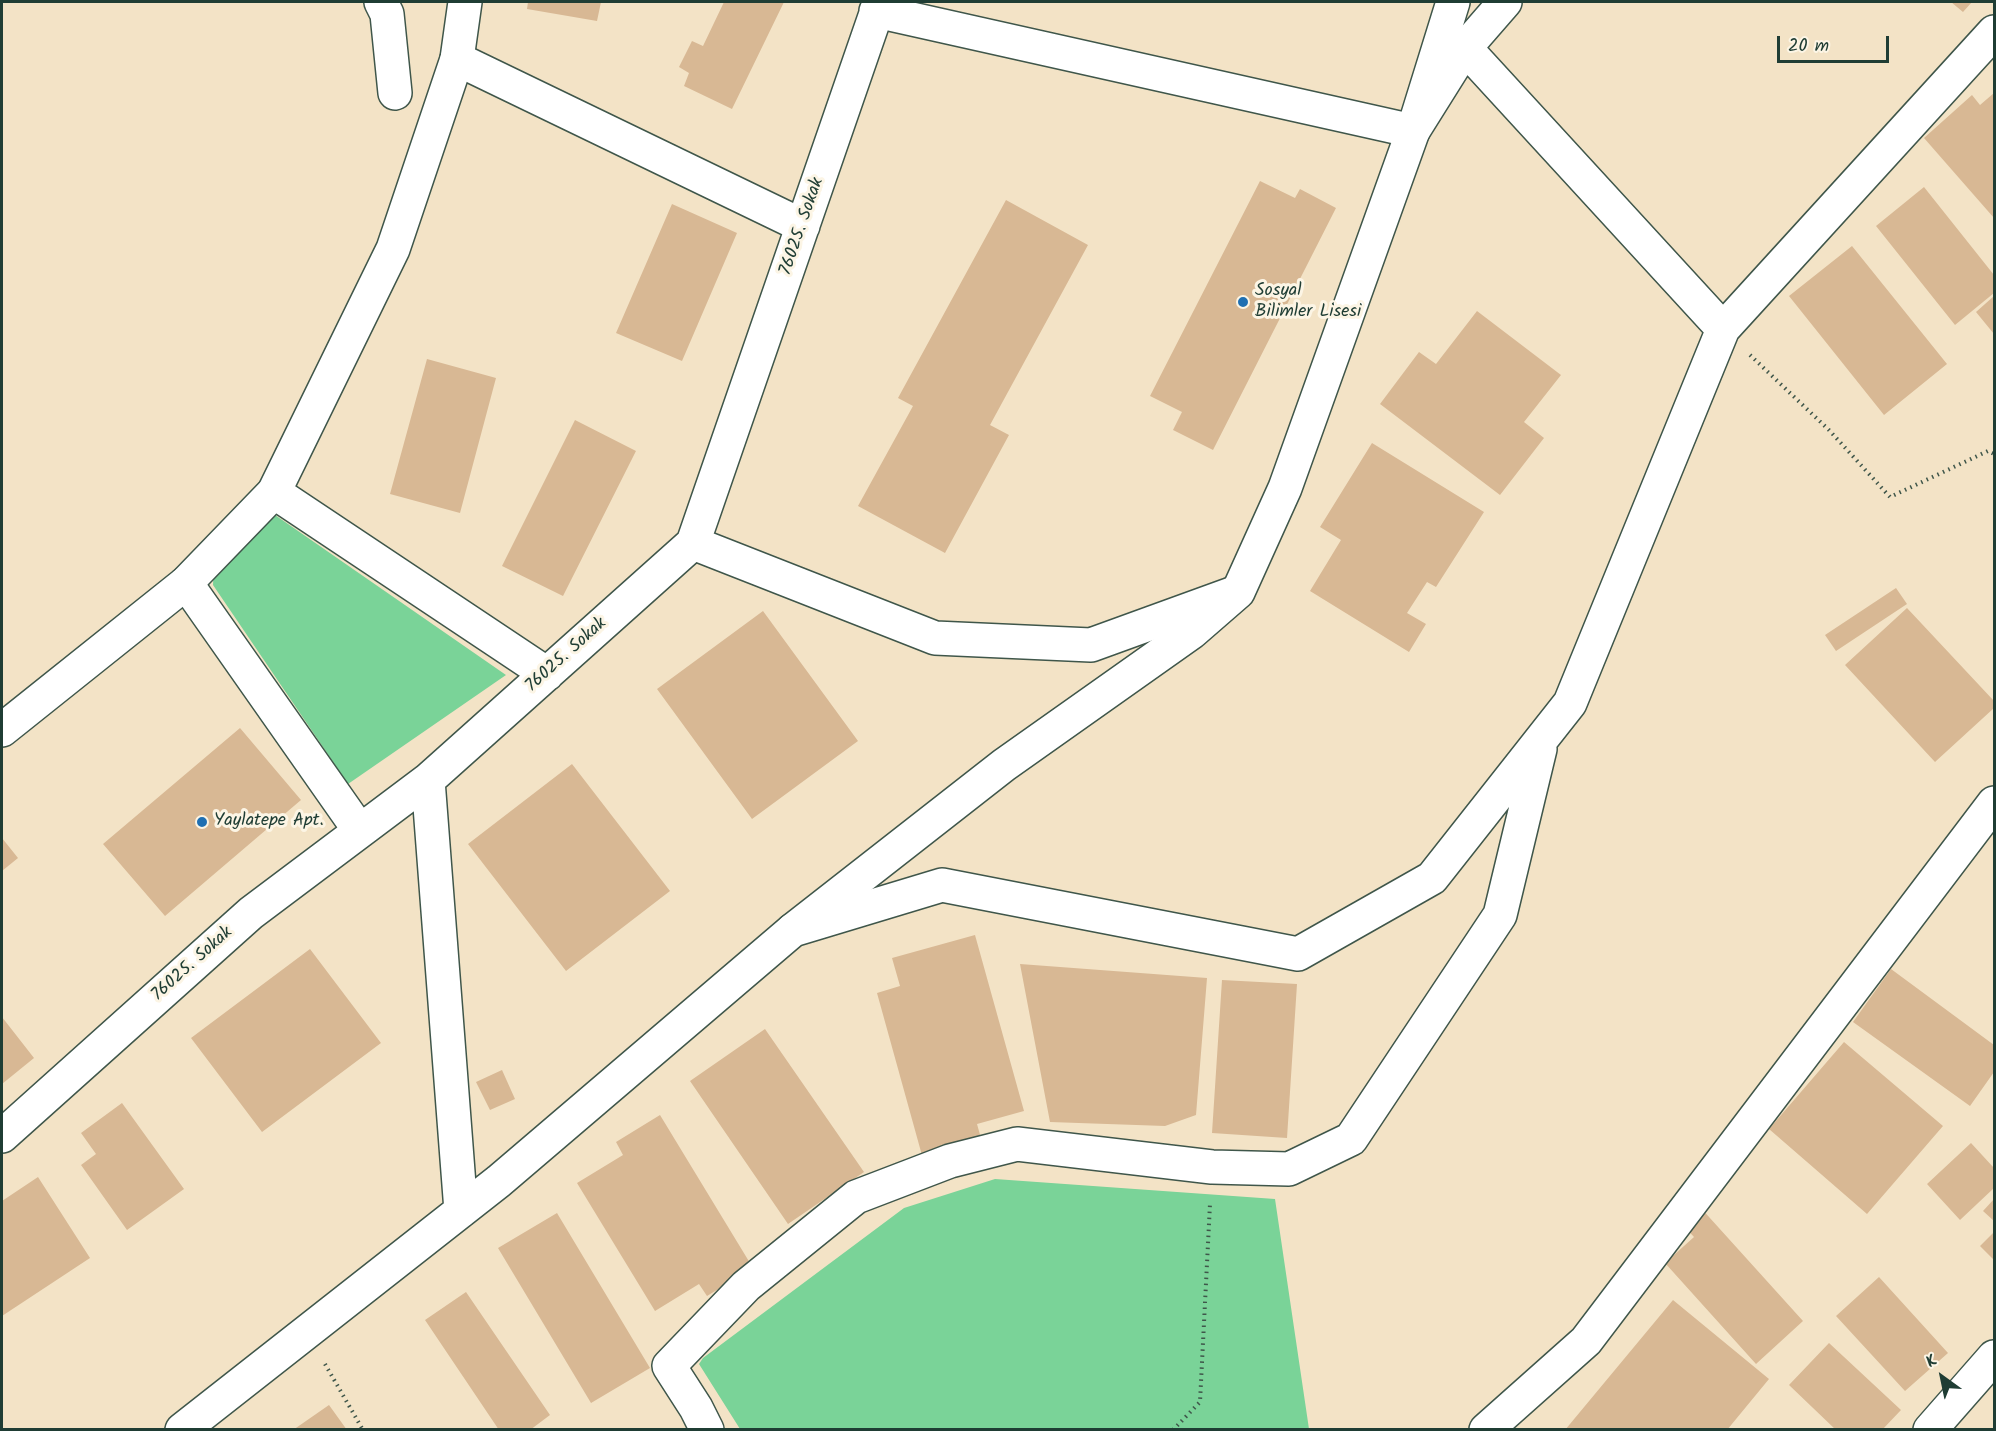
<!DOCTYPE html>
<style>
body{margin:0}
#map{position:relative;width:1996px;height:1431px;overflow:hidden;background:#f3e3c6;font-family:Kalam,sans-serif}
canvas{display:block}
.frame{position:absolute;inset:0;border:3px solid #1f3d34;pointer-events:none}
.north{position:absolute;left:1912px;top:1347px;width:60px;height:60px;-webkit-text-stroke:4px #fcf5e5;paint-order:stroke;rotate:327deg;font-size:16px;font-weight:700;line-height:24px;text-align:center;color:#1f3d34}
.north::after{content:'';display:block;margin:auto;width:21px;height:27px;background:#1f3d34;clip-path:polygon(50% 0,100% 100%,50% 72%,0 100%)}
.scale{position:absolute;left:1777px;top:36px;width:112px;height:27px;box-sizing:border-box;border:3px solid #1f3d34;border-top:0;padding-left:8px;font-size:18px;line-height:21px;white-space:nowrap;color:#1f3d34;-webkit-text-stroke:4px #fcf5e5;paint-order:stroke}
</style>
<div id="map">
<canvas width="1996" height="1431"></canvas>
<div class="frame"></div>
<div class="north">K</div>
<div class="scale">20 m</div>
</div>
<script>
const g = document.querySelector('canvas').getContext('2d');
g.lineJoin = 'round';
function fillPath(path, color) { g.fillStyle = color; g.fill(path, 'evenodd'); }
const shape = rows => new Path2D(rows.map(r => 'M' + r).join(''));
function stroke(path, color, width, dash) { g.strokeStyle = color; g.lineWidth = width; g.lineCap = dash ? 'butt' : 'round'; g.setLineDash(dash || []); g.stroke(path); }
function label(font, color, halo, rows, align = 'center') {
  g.font = font + ' Kalam,sans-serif'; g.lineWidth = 6; g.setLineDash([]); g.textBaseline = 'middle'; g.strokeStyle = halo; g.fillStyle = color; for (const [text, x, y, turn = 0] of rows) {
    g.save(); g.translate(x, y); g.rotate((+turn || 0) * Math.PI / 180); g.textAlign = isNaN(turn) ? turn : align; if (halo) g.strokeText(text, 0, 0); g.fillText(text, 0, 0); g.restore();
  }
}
const green = shape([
 [275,515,506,675,348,784,213,585,214,561],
 [995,1179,1275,1199,1309,1429,740,1429,699,1364,703,1358,904,1208]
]);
const building = shape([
 [528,2,601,2,597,21,527,9],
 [724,2,784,2,732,109,684,86,689,73,679,67,692,41,703,46],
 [1951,2,1972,2,1963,12],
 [1994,93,1994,218,1924,138,1972,95,1980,105],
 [1260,181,1295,198,1300,189,1336,208,1213,450,1173,430,1182,412,1150,396],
 [1924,187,1994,275,1994,293,1955,325,1876,226],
 [1006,200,1088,245,990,425,1009,435,945,553,858,506,913,406,898,398],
 [672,204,737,233,682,361,616,333],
 [1852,246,1947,364,1884,415,1789,296],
 [1994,296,1994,334,1976,312],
 [1477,311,1561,375,1524,422,1544,438,1500,495,1380,404,1419,352,1436,364],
 [427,359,496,378,460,513,390,494],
 [575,420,636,451,563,596,502,566],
 [1372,443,1484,512,1436,587,1427,582,1407,613,1426,624,1409,652,1310,591,1341,540,1320,527],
 [1896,588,1907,604,1836,651,1825,635],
 [1907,608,1994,701,1994,708,1935,762,1845,665],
 [763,611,858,741,752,819,657,689],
 [240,728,301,800,165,916,103,844],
 [572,764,670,891,566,971,468,844],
 [2,838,18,858,2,871],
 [975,935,1024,1111,977,1124,982,1142,923,1159,877,993,900,986,892,958],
 [310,949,381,1043,262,1132,191,1038],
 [1020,964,1207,978,1196,1115,1165,1126,1050,1122],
 [1891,969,1994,1045,1994,1072,1970,1106,1853,1022],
 [1222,980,1297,984,1287,1138,1212,1133],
 [2,1017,34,1058,2,1084],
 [765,1029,864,1172,788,1224,690,1081],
 [1844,1042,1943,1126,1867,1214,1769,1129],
 [502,1070,515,1099,490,1110,476,1082],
 [122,1103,184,1189,127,1230,81,1165,96,1154,81,1133],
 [660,1115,753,1268,707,1296,699,1284,655,1311,577,1183,623,1155,616,1142],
 [1971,1143,1994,1168,1994,1188,1960,1220,1927,1184],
 [38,1177,90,1258,2,1316,2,1201],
 [1994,1199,1994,1221,1983,1211],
 [1700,1207,1803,1321,1756,1364,1665,1263,1694,1237,1681,1223],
 [557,1213,650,1368,591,1403,498,1248],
 [1994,1232,1994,1260,1980,1246],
 [1879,1277,1948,1353,1905,1391,1836,1316],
 [466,1292,550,1415,530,1430,499,1430,425,1320],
 [1673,1300,1769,1379,1727,1430,1565,1430],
 [1829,1343,1901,1410,1882,1430,1836,1430,1789,1385],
 [329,1405,347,1430,293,1430]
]);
const path = shape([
 [1750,355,1829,430,1890,497,1988,451,1994,454],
 [325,1364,363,1430],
 [1173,1430,1200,1402,1210,1204]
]);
const minor = shape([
 [381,2,387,14,395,93],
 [876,11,1413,131,1465,48,1505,2],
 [1465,48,1723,329],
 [457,59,803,226],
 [274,492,547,674],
 [693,543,935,638,1091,645,1237,592],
 [186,583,360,831],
 [428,780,461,1211],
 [2,1136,251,913,428,780,693,543,880,2],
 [182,1430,499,1181,793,930,942,885,1298,954,1432,878,1570,703,1723,329,1994,32],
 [707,1430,696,1408,669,1366,746,1286,856,1197,950,1161,1017,1144,1212,1167,1289,1169,1351,1139,1500,915,1540,749],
 [1486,1430,1586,1341,1994,803],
 [1930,1430,1994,1357]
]);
const tertiary = shape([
 [2,730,186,583,274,492,393,249,457,59,465,2],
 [793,930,1004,765,1192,632,1238,592,1285,488,1413,131,1453,2]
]);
const markers = [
 [1243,302,6,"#1f6fb2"],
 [202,822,6,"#1f6fb2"]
];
const streetNames = [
 ["76025. Sokak",803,227,-71],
 ["76025. Sokak",567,656,-42],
 ["76025. Sokak",193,965,-42]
];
const poiNames = [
 ["Sosyal",1255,292],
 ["Bilimler Lisesi",1255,313],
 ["Yaylatepe Apt.",214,822]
];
fillPath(green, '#7ad398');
fillPath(building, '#d8b894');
stroke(minor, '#3f564a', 36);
stroke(tertiary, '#3f564a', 36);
stroke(path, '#3f564a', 4, [1.5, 4.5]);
stroke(minor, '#fff', 33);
stroke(tertiary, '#fff', 33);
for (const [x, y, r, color] of markers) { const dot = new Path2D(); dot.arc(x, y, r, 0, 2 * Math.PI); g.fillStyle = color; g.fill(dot); stroke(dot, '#fcf5e5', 2); }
label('18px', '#1f3d34', '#fcf5e5', streetNames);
label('18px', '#1f3d34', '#fcf5e5', poiNames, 'left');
</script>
